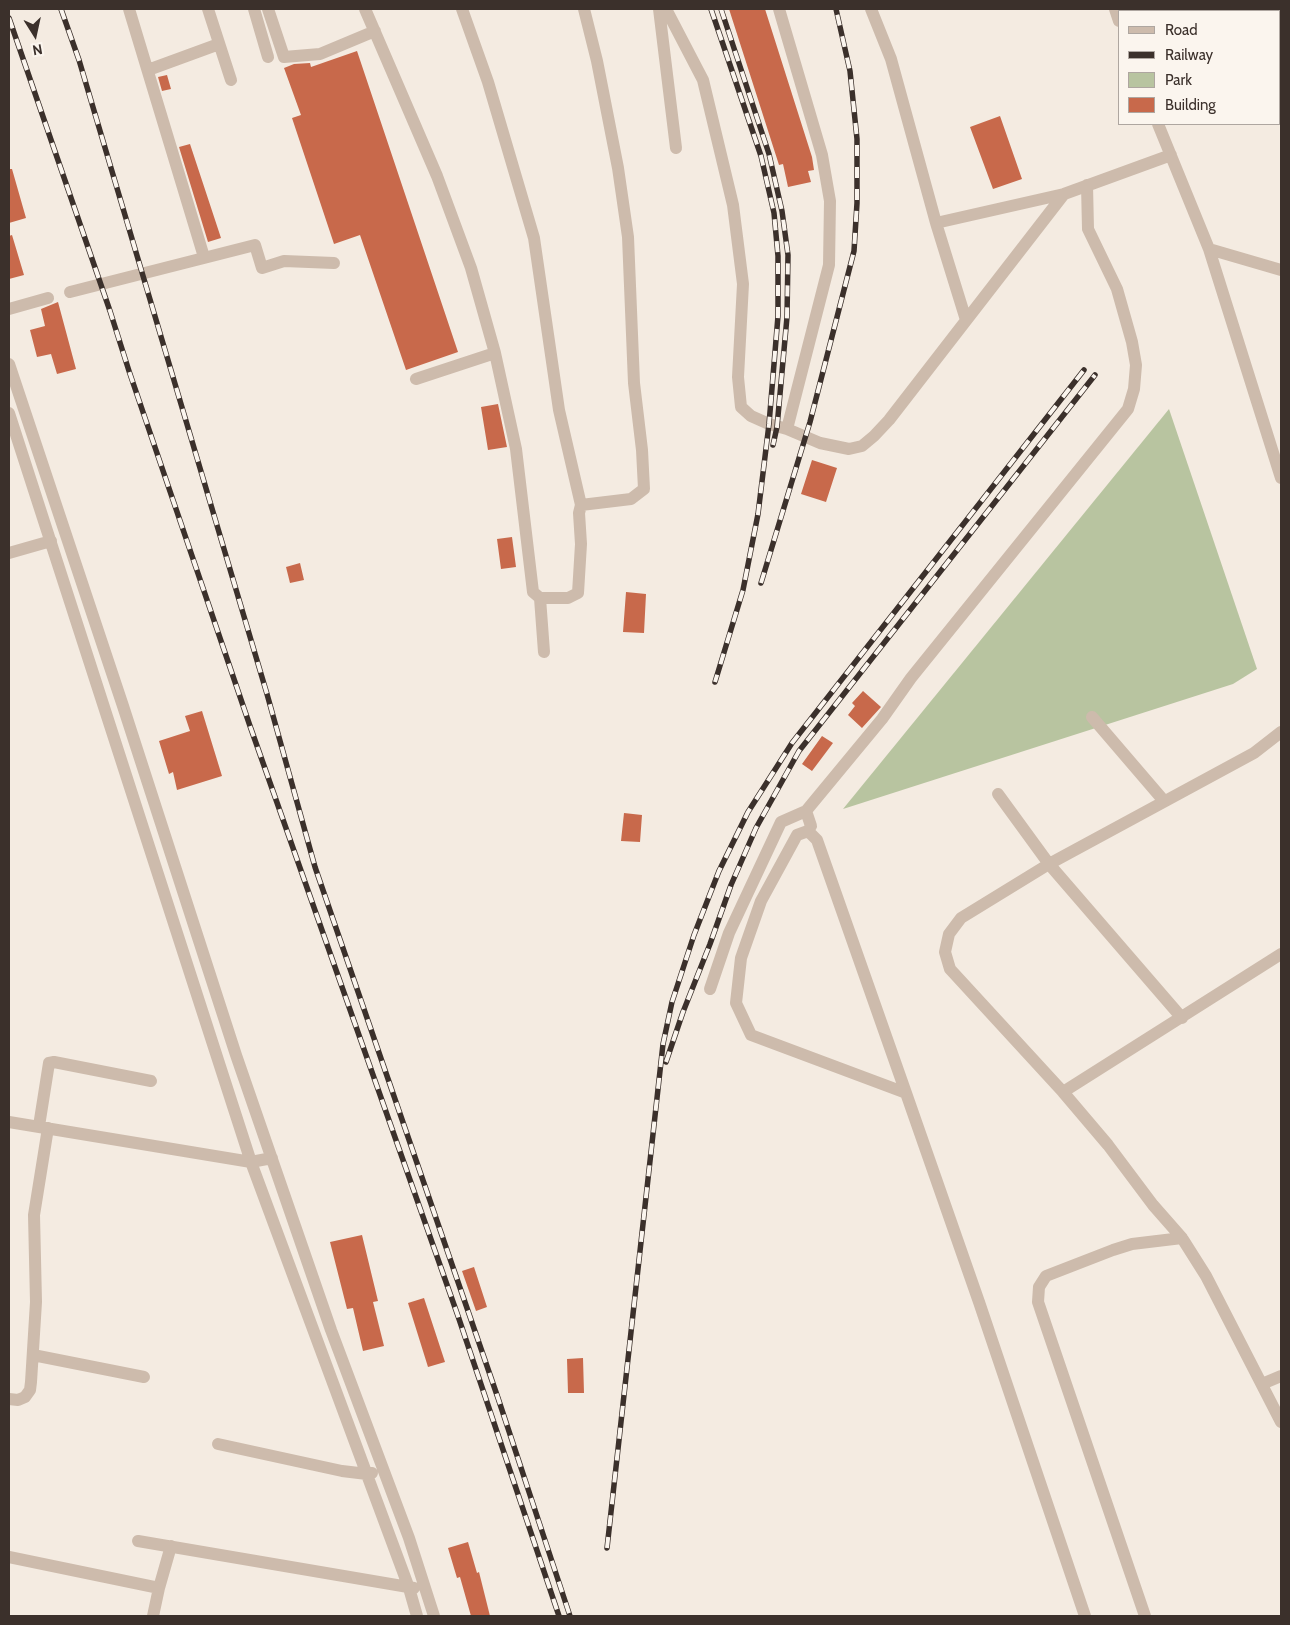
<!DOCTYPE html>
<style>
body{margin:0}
#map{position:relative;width:1290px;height:1625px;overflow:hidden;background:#f4ebe1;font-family:Cabin,sans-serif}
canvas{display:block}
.frame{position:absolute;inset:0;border:10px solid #3b302b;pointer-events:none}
.legend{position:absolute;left:1118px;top:10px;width:162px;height:115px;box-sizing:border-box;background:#fbf5ee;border:1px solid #aea6a0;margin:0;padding:6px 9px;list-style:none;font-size:15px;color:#3b302b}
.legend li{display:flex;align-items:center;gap:10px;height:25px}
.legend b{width:25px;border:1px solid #aea6a0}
.north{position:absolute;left:10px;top:10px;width:50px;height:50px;-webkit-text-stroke:4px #fbf5ee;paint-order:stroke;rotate:170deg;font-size:14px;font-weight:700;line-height:20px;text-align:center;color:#3b302b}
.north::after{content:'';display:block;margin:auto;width:18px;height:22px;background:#3b302b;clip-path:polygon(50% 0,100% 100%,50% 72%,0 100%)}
</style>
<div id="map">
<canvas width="1290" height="1625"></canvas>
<div class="frame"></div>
<ul class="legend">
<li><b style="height:6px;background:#cdbbac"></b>Road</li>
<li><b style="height:6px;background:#3b302b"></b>Railway</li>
<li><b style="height:14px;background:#b8c4a0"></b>Park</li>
<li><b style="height:14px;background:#c8694b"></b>Building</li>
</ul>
<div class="north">N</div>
</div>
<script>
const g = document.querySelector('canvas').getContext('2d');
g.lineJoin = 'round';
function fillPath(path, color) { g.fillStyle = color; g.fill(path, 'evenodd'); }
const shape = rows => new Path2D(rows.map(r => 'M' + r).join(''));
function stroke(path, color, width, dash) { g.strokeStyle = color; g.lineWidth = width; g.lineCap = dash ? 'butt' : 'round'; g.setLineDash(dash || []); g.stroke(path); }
const green = shape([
 [1169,409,1257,669,1233,684,843,809]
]);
const building = shape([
 [729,9,765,9,812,157,814,170,808,171,811,182,788,187,783,164,779,165],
 [357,51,458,352,406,370,360,235,334,244,292,118,301,115,284,68,294,64,310,63,311,67],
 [167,75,171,89,162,91,158,77],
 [1000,116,1022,179,993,189,970,127],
 [190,144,221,238,208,242,179,147],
 [9,169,12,169,26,218,9,223],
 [12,235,24,275,9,279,9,236],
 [58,302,76,369,57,374,51,354,37,357,30,330,45,326,41,309],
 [498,404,507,447,488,450,481,407],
 [812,460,837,468,826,502,801,494],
 [512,537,516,567,501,569,497,539],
 [300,563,304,580,290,583,286,567],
 [626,592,646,594,644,633,623,632],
 [863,691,881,707,862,728,848,715,855,706,852,703],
 [202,711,222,776,177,790,173,772,169,774,159,741,190,731,185,716],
 [822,736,833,743,812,771,802,764],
 [624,813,642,815,640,842,621,841],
 [362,1235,378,1301,373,1302,384,1346,363,1351,353,1308,347,1309,330,1242],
 [474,1267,487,1307,476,1311,462,1271],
 [424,1298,445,1362,428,1367,408,1303],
 [583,1358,584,1393,568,1393,567,1359],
 [468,1542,477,1573,479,1572,490,1616,471,1616,460,1577,457,1578,448,1548]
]);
const minor = shape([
 [129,9,204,257],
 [208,9,231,80],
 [254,9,268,57],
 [268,9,284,57,320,54,375,31],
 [365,9,437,176,471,268,495,353,516,449,533,592,540,598,568,598,578,593,581,544,579,513,581,505,631,499,644,489,642,450,634,383,628,237,618,168,597,61,584,9],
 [462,9,488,82,534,238,559,410,581,505],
 [659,9,676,148],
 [666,9,703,80,733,205,743,284,738,377,741,407,751,416,769,424,787,429],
 [779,9,822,155,830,201,829,265,787,429,820,443,849,449,862,446,874,436,889,420,1064,194],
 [871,9,891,59,936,223,1064,194,1171,155],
 [1115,9,1119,21],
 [148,70,219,44],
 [1158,124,1209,249,1281,478],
 [936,223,966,320],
 [1209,249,1281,270],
 [70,292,255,245,262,268,284,261,334,263],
 [9,309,48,298],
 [9,364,123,706,236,1055,331,1330,409,1538,434,1616],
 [416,379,495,353],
 [9,413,251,1162,409,1588,417,1616],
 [9,553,51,541],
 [540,598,544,652],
 [1092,717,1164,801],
 [1281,732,1254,753,1049,864,961,918,949,934,945,952,950,969,1063,1092,1281,954],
 [998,794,1049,864,1182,1018],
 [808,831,811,826,806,811,882,719,911,678,1128,409,1134,389,1136,365,1132,342,1117,289,1088,229,1087,185],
 [710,989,729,933,781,822,806,811],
 [1063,1092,1108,1145,1153,1205,1182,1238,1206,1276,1281,1422],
 [906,1093,751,1035,736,1003,741,958,761,901,797,835,808,831,817,840,906,1093,979,1302,1085,1616],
 [9,1122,251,1162,272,1158],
 [39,1126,49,1063,54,1062,151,1081],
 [33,1355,144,1377],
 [1262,1384,1281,1376],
 [9,1399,18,1400,25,1397,30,1390,31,1382,36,1302,34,1215,48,1128],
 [218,1444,342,1471,367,1474,372,1473],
 [138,1541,414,1588],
 [9,1557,159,1588,153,1616],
 [159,1588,171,1546],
 [1145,1616,1038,1302,1039,1287,1046,1276,1113,1250,1132,1244,1182,1238]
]);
const rail = shape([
 [61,9,79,60,267,694,315,867,498,1398,570,1616],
 [711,9,761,156,774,213,778,256,778,316,769,424,758,514,743,590,715,682],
 [721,9,769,154,782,211,788,255,787,317,777,427,773,445],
 [9,18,110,311,129,371,250,726,458,1316,559,1616],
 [761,583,810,422,854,251,857,203,857,139,850,71,836,9],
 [666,1062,683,1012,710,944,731,885,756,828,799,751,1095,375],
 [607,1548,663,1044,672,1002,694,935,719,871,748,812,792,743,1084,370]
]);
fillPath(green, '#b8c4a0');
fillPath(building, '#c8694b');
stroke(minor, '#cdbbac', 12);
stroke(rail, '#3b302b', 5.5);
stroke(rail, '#fbf5ee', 4, [11]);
</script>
